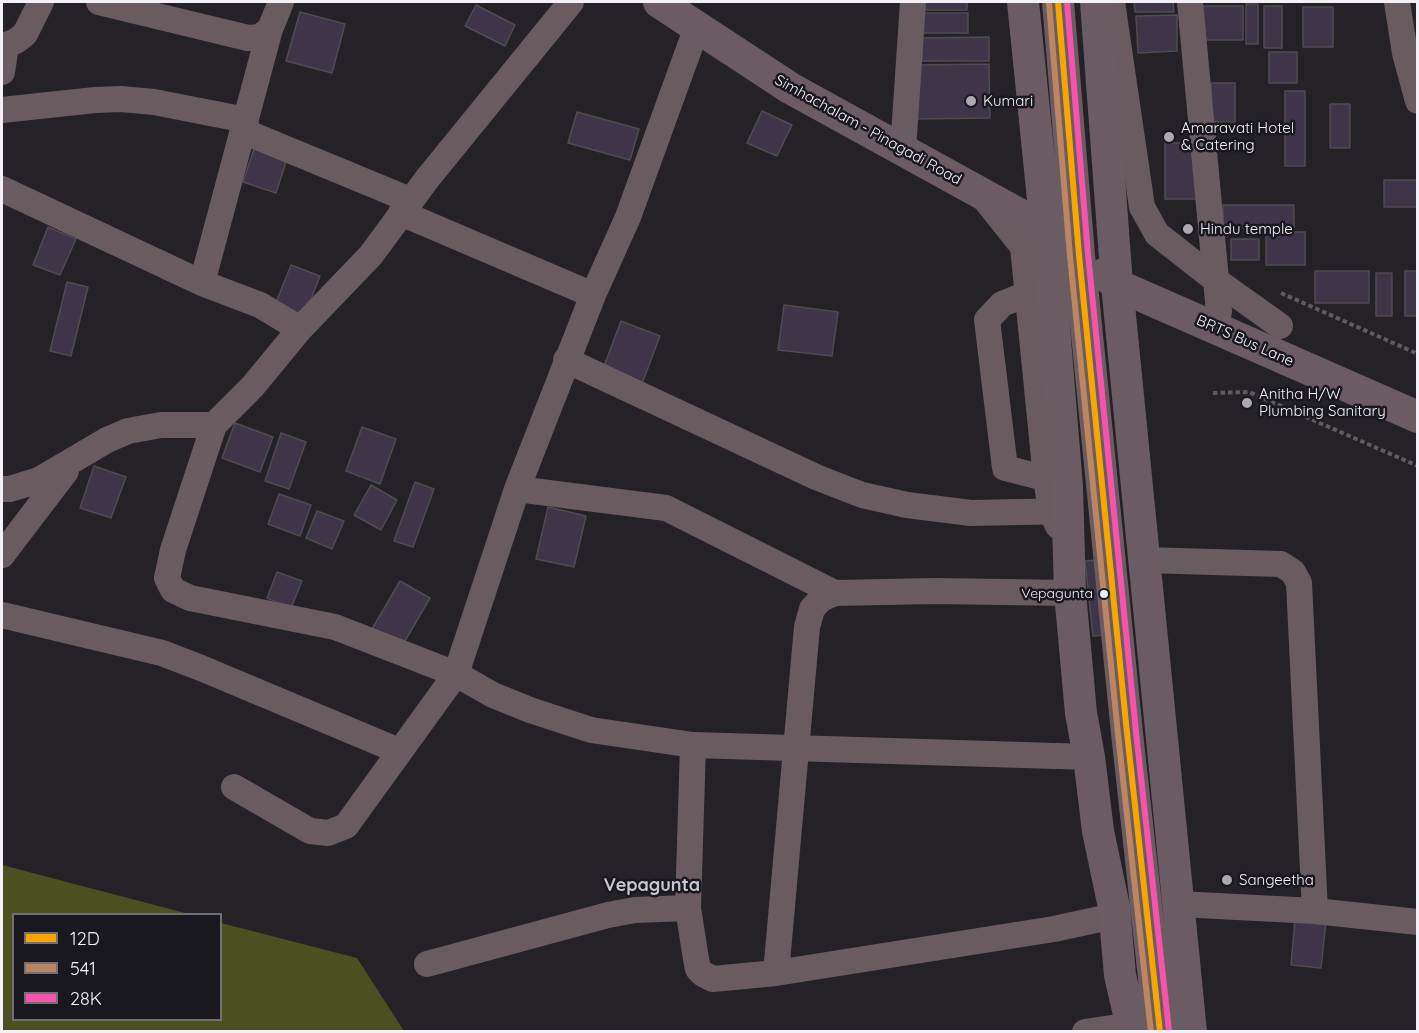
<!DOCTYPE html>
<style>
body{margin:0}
#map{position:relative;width:1419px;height:1033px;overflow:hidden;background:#242227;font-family:Quicksand,sans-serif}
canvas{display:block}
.frame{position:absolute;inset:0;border:3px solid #f3f1f7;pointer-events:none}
.legend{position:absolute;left:12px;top:913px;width:210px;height:108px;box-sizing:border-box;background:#1a181f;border:2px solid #716f75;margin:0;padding:8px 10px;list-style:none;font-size:18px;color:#f3f1f7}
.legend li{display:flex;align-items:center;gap:12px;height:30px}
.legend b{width:30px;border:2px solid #716f75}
</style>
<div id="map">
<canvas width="1419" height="1033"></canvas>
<div class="frame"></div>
<ul class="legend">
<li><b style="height:8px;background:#f7a600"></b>12D</li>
<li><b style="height:8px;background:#bb8660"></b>541</li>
<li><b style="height:8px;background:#f653ac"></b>28K</li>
</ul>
</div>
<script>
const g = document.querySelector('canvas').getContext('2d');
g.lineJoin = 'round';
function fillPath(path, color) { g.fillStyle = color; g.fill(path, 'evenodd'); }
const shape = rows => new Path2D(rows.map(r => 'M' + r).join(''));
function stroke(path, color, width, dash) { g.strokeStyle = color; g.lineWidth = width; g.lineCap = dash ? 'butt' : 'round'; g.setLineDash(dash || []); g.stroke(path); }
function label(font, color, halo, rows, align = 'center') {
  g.font = font + ' Quicksand,sans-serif'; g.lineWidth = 5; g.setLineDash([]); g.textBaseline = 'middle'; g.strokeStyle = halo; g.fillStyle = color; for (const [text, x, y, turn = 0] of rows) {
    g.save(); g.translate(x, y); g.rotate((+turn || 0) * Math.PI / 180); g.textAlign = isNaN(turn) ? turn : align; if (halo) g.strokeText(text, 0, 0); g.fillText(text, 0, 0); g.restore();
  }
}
const forest = shape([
 [2,865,189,914,14,914,14,1020,220,1020,221,923,357,958,404,1031,2,1031]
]);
const building = shape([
 [921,2,967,2,967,10,921,10,921,2],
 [1134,2,1173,2,1174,12,1135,12,1134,2],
 [1246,4,1258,4,1258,44,1246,44,1246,4],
 [476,5,515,25,505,46,465,26,476,5],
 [1200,6,1243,6,1243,40,1200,40,1200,6],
 [1264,6,1282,6,1282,48,1264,48,1264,6],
 [1303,7,1333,7,1333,47,1303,47,1303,7],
 [300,12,345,24,332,73,286,61,300,12],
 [922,13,968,13,968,33,922,33,922,13],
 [1177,15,1177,51,1138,53,1136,16,1177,15],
 [989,37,989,61,922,61,922,38,989,37],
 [1269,52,1297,52,1297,83,1269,83,1269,52],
 [989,64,990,118,917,119,917,65,989,64],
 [1211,83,1235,83,1235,122,1211,122,1211,83],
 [1285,91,1305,91,1305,166,1285,166,1285,91],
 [1330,104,1350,104,1350,148,1330,148,1330,104],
 [762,111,792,125,777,156,747,143,762,111],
 [577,112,639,129,630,160,568,143,577,112],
 [1165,143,1199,143,1199,199,1165,199,1165,143],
 [254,149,287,159,276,193,243,182,254,149],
 [1384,180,1418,180,1418,207,1384,207,1384,180],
 [1223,205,1294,205,1294,228,1223,228,1223,205],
 [48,227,76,239,60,275,33,265,48,227],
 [1266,232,1305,232,1305,265,1266,265,1266,232],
 [1231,239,1259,239,1259,260,1231,260,1231,239],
 [291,265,320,276,304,317,275,305,291,265],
 [1315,271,1369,271,1369,303,1315,303,1315,271],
 [1405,271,1418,271,1418,316,1405,316,1405,271],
 [1376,273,1392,273,1392,316,1376,316,1376,273],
 [67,282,88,287,71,356,50,351,67,282],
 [784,305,838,312,832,356,778,350,784,305],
 [621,321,660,336,640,389,601,374,621,321],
 [235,423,273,437,260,472,222,458,235,423],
 [362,427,396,439,380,484,346,471,362,427],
 [281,433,306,442,289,489,265,481,281,433],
 [94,466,126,477,111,518,80,508,94,466],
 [415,482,434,489,413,547,394,541,415,482],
 [371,485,397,500,381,530,354,515,371,485],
 [279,494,311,505,300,536,268,524,279,494],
 [548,507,586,516,574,567,536,559,548,507],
 [317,511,344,521,332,549,306,538,317,511],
 [1097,560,1105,635,1093,636,1085,561,1097,560],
 [277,572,302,581,291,608,267,598,277,572],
 [400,581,430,598,402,646,372,629,400,581],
 [1295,919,1326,922,1321,968,1291,965,1295,919]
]);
const path = shape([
 [1281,293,1418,354],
 [1213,393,1249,392,1418,466]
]);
const minor = shape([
 [99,2,248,38,260,37,270,29,281,2],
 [571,2,427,179,371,255,300,329,253,386,214,425,173,550,167,578,173,590,190,598,335,627,456,674,493,695,530,710,591,730,693,745],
 [1112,2,1142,207,1157,234,1217,281,1280,326],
 [1190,2,1219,312],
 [1397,2,1405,53,1418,101],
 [2,45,6,45,16,41,25,34,41,2],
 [2,72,6,45],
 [2,110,95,100,121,99,154,102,246,120],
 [243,131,410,200],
 [903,150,913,2],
 [2,189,202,283,260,305,300,329],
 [984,198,1023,247,1046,478,1051,511,1058,526],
 [401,213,593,295],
 [202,283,270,29],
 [1044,287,1002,304,987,320,1005,468,1060,482],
 [566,360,816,477,862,495,907,505,971,513,1067,511],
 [2,489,10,489,39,480,107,440,128,431,161,425,214,425],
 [517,489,666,508,835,593],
 [2,555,66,471],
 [1144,560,1281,564,1293,572,1299,583,1315,911],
 [2,615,162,653,201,668,399,751],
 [1089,757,693,745,688,908,696,959,698,969,703,974,713,979,776,973,1054,929,1114,916],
 [234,787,310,831,328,833,346,826,456,674,517,489,593,295,628,217,697,27],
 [1178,904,1315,911,1418,922],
 [427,964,608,915,635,910,688,908],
 [776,973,807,627,812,609,821,599,835,593,936,591,1070,593],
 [1085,1032,1131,1025]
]);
const major = shape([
 [659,2,790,88,1046,229,1057,238],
 [1023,2,1046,229,1067,487,1070,593,1081,713,1089,757,1098,831,1114,907,1120,975,1133,1032],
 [1058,2,1079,255,1127,733,1160,1032],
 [1096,2,1117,285,1191,1032],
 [1104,274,1117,285,1418,417]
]);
const bus1 = shape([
 [1058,2,1079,255,1127,733,1160,1032]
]);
const bus2 = shape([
 [1049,3,1070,256,1118,734,1151,1032]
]);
const bus3 = shape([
 [1067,2,1088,254,1136,732,1169,1031]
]);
const markers = [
 [971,101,6,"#aba9ae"],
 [1169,137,6,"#aba9ae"],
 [1188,229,6,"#aba9ae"],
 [1247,403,6,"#aba9ae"],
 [1104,594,5,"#f3f1f7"],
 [1227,880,6,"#aba9ae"]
];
const busNames = [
 ["Vepagunta",1093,594]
];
const poiNames = [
 ["Kumari",983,101],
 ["Amaravati Hotel",1181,128],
 ["& Catering",1181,145],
 ["Hindu temple",1200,229],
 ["Anitha H/W",1259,394],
 ["Plumbing Sanitary",1259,411],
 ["Sangeetha",1239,880]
];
const streetNames = [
 ["Simhachalam - Pinagadi Road",868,130,29],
 ["BRTS Bus Lane",1245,341,24]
];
const quarterNames = [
 ["Vepagunta",652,886]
];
fillPath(forest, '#4c4f20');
fillPath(building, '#3e3648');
stroke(building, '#4d4c50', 1.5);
stroke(path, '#635a5e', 4, [4.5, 3]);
stroke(minor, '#685c60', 26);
stroke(major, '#6a5c62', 32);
stroke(bus1, '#f7a600', 6);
stroke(bus2, '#bb8660', 6);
stroke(bus3, '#f653ac', 6);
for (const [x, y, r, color] of markers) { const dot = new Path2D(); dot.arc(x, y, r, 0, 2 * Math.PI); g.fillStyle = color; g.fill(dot); stroke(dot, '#1a181f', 2); }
label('14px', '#f3f1f7', '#1a181f', busNames, 'right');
label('15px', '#f3f1f7', '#1a181f', poiNames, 'left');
label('15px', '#f3f1f7', '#1a181f', streetNames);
label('bold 18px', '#c8c6d0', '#1a181f', quarterNames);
</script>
